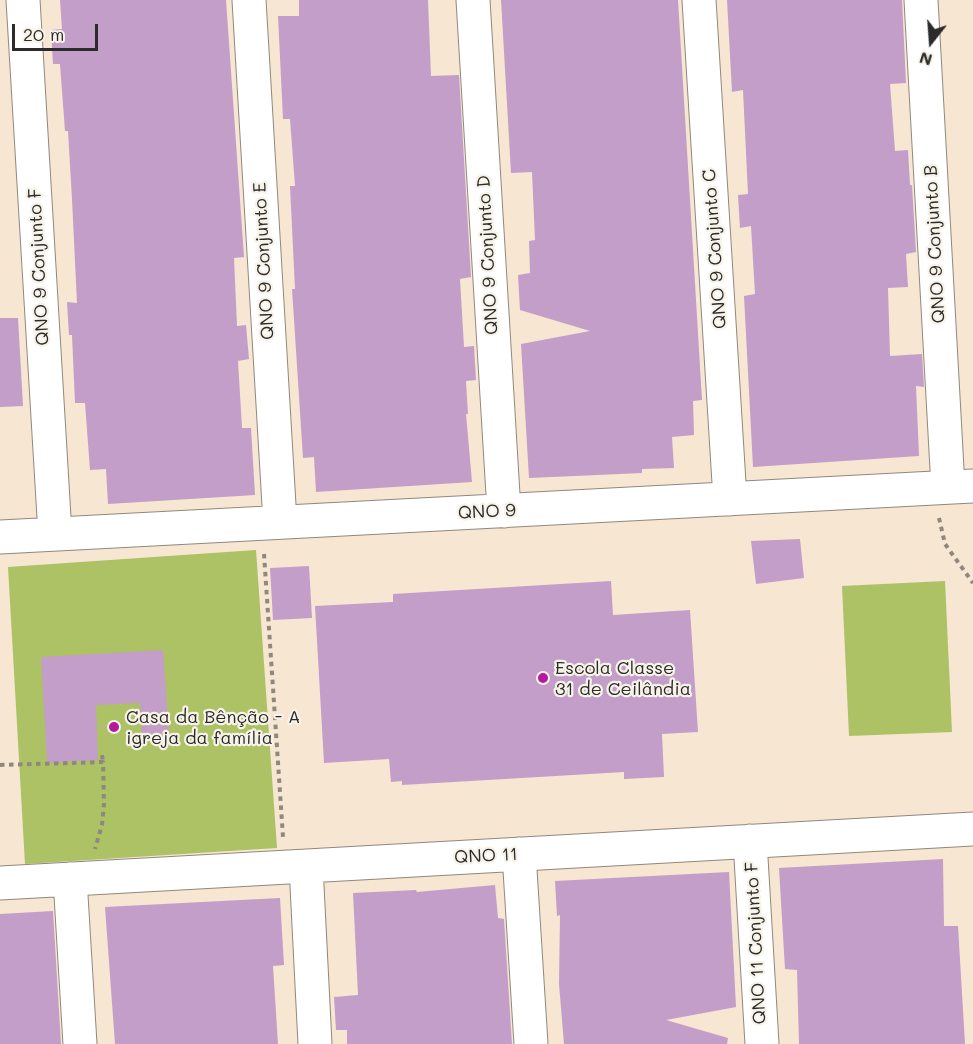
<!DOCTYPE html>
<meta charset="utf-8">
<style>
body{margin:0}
#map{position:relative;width:973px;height:1044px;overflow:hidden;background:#f6e6d2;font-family:Mali,sans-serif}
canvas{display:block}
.north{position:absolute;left:901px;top:12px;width:60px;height:60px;-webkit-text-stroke:4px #f7f3e8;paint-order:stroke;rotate:197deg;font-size:16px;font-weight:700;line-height:24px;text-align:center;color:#2b2b2b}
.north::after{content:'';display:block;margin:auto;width:21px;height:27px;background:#2b2b2b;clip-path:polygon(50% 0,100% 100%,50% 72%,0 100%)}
.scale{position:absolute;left:12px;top:24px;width:86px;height:27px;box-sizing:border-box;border:3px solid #2b2b2b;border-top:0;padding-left:8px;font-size:18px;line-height:21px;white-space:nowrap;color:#2b2b2b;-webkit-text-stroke:4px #f7f3e8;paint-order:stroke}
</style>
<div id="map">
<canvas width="973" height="1044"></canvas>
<div class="north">N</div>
<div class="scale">20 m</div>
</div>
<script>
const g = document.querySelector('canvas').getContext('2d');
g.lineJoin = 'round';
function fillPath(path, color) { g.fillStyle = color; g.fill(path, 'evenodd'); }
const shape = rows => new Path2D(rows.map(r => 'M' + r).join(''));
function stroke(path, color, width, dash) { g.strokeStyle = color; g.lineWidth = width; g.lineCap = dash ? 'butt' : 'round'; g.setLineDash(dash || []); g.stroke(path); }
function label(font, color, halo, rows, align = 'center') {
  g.font = font + ' Mali,sans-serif'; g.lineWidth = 4.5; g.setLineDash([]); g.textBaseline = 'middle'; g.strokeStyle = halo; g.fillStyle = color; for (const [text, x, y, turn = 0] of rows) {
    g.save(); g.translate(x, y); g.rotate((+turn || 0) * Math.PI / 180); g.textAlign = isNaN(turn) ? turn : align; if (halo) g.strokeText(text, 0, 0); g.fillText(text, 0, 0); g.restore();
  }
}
const green = shape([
 [256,550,277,848,25,864,8,567],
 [945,581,952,732,849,736,842,586]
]);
const building = shape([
 [60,0,226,0,244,257,234,258,237,326,246,325,249,359,238,361,242,428,251,428,255,495,108,504,106,469,90,470,85,403,75,403,72,335,69,335,67,302,77,303,72,199,68,131,65,131,60,64,53,64,51,30,62,29],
 [299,0,428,0,431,76,459,75,471,277,460,279,464,347,474,346,476,380,466,381,468,414,466,414,472,482,316,492,314,457,303,458,292,289,295,289,290,186,295,186,290,119,283,119,278,16,299,16],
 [501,0,678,0,702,400,693,401,694,435,672,437,674,468,642,469,642,473,529,478,521,344,590,331,520,310,518,275,530,273,529,241,535,240,532,172,511,173],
 [727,0,902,0,906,83,890,84,895,151,908,150,910,185,912,185,916,252,906,254,908,287,888,288,890,356,922,354,924,387,916,386,919,456,753,467,744,296,755,294,751,226,740,228,738,195,748,194,743,90,732,92],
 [0,318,18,318,23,406,0,407],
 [800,539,804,578,756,584,751,541],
 [309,566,312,618,273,620,270,568],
 [611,581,613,615,690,610,698,732,662,734,664,777,624,779,624,772,402,785,402,781,391,782,389,759,324,763,315,606,393,602,393,594],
 [163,650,169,734,142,735,140,703,96,705,98,760,47,763,41,657],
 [943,859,944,926,958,926,965,1044,799,1044,797,970,785,969,779,868],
 [729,872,736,1007,666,1020,728,1038,727,1044,564,1044,559,984,560,915,557,916,555,881],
 [495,885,498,918,504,919,512,1044,347,1044,347,1030,336,1030,334,997,358,995,353,893,416,890,417,892],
 [280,898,284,965,273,966,278,1044,115,1044,105,907],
 [53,911,61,1044,0,1044,0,914]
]);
const path = shape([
 [939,518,945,544,973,583],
 [264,554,283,837],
 [102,755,103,762],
 [0,765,103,762,104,804,102,825,95,849]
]);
const street = shape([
 [23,0,55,534],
 [249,0,280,522],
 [473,0,504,511],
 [699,0,730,499],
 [921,0,948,487],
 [0,537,973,486],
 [750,841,762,1044],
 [519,854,531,1044],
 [306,866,315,1044],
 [70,879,80,1044],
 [0,883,973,829]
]);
const markers = [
 [543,678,6,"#b5179e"],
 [114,727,6,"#b5179e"]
];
const streetNames = [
 ["QNO 9 Conjunto B",935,244,-93],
 ["QNO 9 Conjunto C",715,249,-94],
 ["QNO 9 Conjunto D",488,255,-93],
 ["QNO 9 Conjunto E",264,261,-93],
 ["QNO 9 Conjunto F",39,267,-93],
 ["QNO 9",487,512,-3],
 ["QNO 11",486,856,-3],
 ["QNO 11 Conjunto F",756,943,-93]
];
const poiNames = [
 ["Escola Classe",555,668],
 ["31 de Ceilândia",555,689],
 ["Casa da Bênção - A",126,717],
 ["igreja da família",126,738]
];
fillPath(green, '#adc165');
fillPath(building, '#c39ec9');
stroke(street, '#90887e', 35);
stroke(path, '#90887e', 4, [4.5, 4.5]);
stroke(street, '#fff', 33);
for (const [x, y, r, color] of markers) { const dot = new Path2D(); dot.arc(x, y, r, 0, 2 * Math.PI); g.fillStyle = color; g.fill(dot); stroke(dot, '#f7f3e8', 2); }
label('18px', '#2b2b2b', '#f7f3e8', streetNames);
label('18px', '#2b2b2b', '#f7f3e8', poiNames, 'left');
</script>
